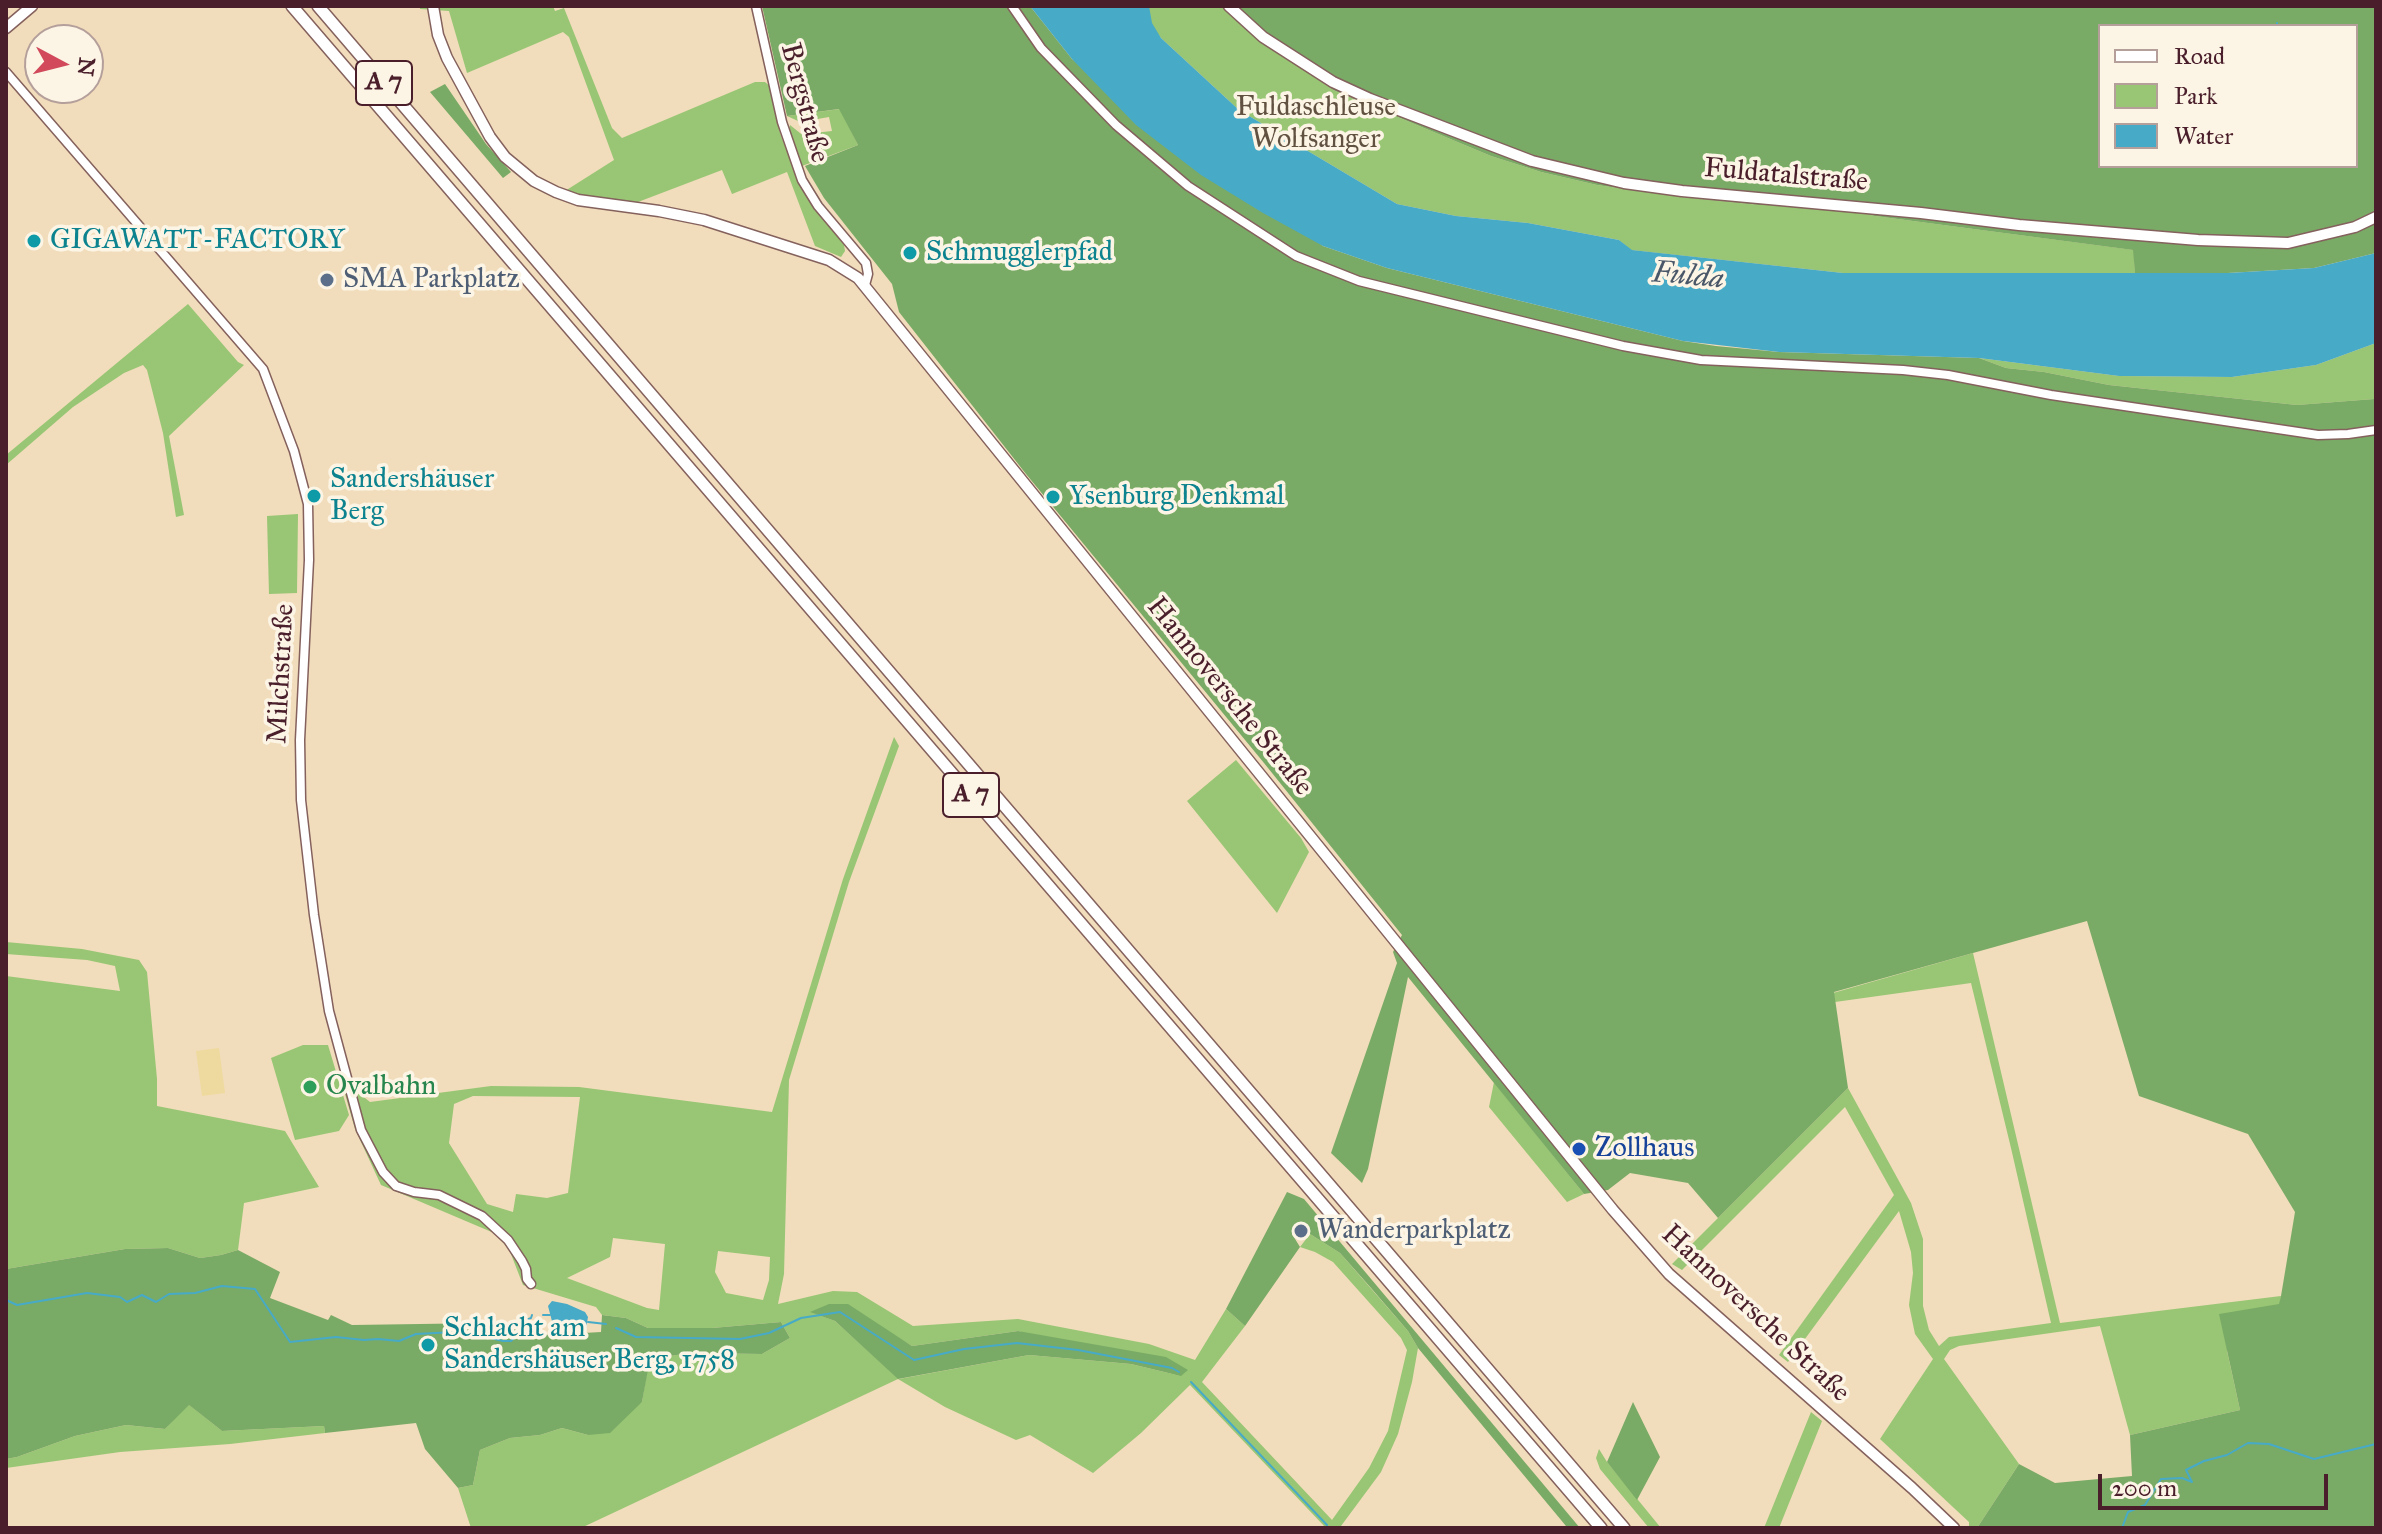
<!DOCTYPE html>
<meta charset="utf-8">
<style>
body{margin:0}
#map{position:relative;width:2382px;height:1534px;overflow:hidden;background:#f1dcbb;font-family:"IM FELL Great Primer",serif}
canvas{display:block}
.frame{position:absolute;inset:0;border:8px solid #4a1f2b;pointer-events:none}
.legend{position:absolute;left:2098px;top:24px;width:260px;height:144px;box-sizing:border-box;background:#fcf5e5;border:2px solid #b59f9b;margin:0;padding:10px 14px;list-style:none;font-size:24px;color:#4a1f2b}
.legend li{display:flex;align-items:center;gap:16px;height:40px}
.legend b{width:40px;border:2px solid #b59f9b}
.north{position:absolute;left:24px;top:24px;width:80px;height:80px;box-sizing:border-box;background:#fcf5e5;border:2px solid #b59f9b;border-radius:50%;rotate:97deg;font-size:22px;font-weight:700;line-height:32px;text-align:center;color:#4a1f2b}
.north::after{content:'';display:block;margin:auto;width:28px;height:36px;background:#d1495b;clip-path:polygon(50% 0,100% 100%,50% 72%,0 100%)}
.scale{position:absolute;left:2098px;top:1474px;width:230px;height:36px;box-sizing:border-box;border:4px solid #4a1f2b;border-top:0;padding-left:10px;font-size:24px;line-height:28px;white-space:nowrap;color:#4a1f2b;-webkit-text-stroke:6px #fcf5e5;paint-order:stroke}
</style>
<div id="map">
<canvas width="2382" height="1534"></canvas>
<div class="frame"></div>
<ul class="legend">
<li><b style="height:10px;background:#fff"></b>Road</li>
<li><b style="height:22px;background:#98c674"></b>Park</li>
<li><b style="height:22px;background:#47aac7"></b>Water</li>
</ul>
<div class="north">N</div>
<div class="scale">200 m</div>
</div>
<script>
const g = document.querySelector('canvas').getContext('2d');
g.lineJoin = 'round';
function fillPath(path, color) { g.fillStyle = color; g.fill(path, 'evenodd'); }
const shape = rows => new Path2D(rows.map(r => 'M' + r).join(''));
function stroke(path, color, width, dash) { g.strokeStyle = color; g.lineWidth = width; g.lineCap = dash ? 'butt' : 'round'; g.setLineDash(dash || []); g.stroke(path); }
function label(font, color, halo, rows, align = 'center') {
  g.font = font + ' "IM FELL Great Primer",serif'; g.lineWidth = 7; g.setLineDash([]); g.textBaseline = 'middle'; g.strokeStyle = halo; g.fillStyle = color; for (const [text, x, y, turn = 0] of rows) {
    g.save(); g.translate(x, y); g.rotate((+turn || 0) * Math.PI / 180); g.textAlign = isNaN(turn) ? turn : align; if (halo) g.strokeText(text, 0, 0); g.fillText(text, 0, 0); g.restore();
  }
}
const green = shape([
 [420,6,553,6,555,11,564,8,612,128,622,138,755,82,765,82,771,87,780,133,799,184,844,245,845,251,841,257,815,246,787,172,732,194,722,170,638,202,584,197,565,191,614,160,569,37,563,32,467,73,449,11,420,9],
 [1137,6,1221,6,1257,36,1333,90,1491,156,1541,172,1597,185,1681,197,1759,205,1815,204,1875,216,2134,250,2135,273,1843,273,1631,250,1619,240,1528,223,1456,216,1397,204,1239,110,1161,38],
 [840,109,858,145,802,166,789,129,790,125,805,137,813,137,814,133,832,131,829,117,812,120,812,126,809,126,787,116],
 [188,304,238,362,244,365,169,436,184,515,176,517,163,433,147,370,143,365,124,373,73,407,6,465,6,455],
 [2376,343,2376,402,2374,399,2297,405,2109,385,2044,372,2006,368,1979,358,2119,376,2232,377,2316,365],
 [298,514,297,593,269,594,267,516],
 [894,737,899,746,849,882,789,1080,784,1274,778,1304,833,1291,857,1292,913,1326,1018,1319,1149,1344,1195,1360,1226,1309,1245,1326,1202,1382,1332,1520,1369,1468,1388,1431,1407,1350,1401,1338,1333,1262,1315,1252,1300,1247,1310,1234,1340,1253,1408,1331,1418,1348,1412,1382,1398,1434,1381,1472,1341,1526,1342,1528,1326,1528,1190,1385,1141,1433,1093,1473,1030,1435,1016,1440,945,1407,898,1379,581,1528,471,1528,458,1488,473,1485,480,1450,510,1438,540,1435,562,1428,588,1435,642,1402,649,1359,690,1353,762,1354,790,1338,781,1322,712,1328,648,1328,626,1318,602,1315,596,1307,523,1285,509,1249,494,1233,381,1185,355,1129,345,1094,360,1094,370,1102,491,1086,579,1087,772,1112,843,879],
 [473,1096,580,1097,568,1193,547,1198,516,1194,513,1212,487,1204,449,1143,454,1104],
 [613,1238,665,1244,659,1310,647,1308,567,1278,610,1257],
 [718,1251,770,1257,769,1280,763,1300,726,1293,715,1272],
 [811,1312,892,1334,912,1346,1018,1331,1181,1376,1131,1364,1029,1355,899,1379,835,1321],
 [1236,760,1301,838,1309,852,1277,913,1187,801],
 [6,942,82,949,139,960,147,972,157,1079,157,1106,285,1131,319,1187,244,1203,238,1250,221,1255,200,1258,168,1248,125,1249,6,1269,6,976,120,991,115,966,87,960,6,954],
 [1973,953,2060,1323,2281,1296,2280,1304,2227,1351,2240,1410,2130,1435,2100,1326,1959,1346,1950,1350,1944,1359,2019,1464,1977,1528,1969,1528,1969,1522,1880,1439,1933,1359,1915,1334,1909,1305,1913,1273,1911,1252,1899,1211,1788,1362,1779,1355,1894,1195,1845,1107,1682,1270,1672,1264,1848,1088,1911,1203,1923,1239,1923,1306,1929,1330,1939,1346,1949,1337,2051,1323,2011,1148,1971,983,1835,1002,1833,993],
 [303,1045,328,1045,349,1115,339,1131,295,1140,271,1058],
 [1494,1082,1584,1194,1567,1202,1489,1107],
 [188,1404,222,1431,324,1426,325,1433,230,1444,120,1452,6,1468,6,1459,17,1457,75,1436,126,1425,165,1429],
 [1811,1412,1822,1421,1779,1528,1764,1528],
 [1599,1449,1607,1462,1661,1528,1649,1528,1600,1469,1596,1458]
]);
const forest = shape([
 [762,6,1030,6,1072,59,1323,246,1387,268,1683,341,1716,346,1779,352,1979,358,2006,368,2044,372,2109,385,2297,405,2374,399,2376,403,2376,1528,1977,1528,2019,1464,2055,1483,2132,1476,2130,1435,2240,1410,2219,1314,2279,1304,2281,1296,2295,1212,2248,1134,2139,1096,2087,921,1834,992,1848,1088,1718,1218,1688,1183,1630,1173,1608,1190,1584,1194,1408,977,1368,1169,1362,1183,1331,1153,1397,963,1393,952,1402,935,1264,763,1026,474,899,312,892,284,824,198,805,166,858,145,839,109,787,116],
 [1221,6,2376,6,2376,253,2314,268,2228,273,2135,273,2133,250,1875,216,1815,204,1759,205,1681,197,1597,185,1541,172,1491,156,1333,90,1257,36],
 [2100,26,2356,26,2356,166,2100,166],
 [445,84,486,144,511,172,503,178,430,92],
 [1287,1192,1304,1199,1580,1528,1566,1526,1418,1348,1408,1331,1371,1288,1340,1253,1310,1234,1309,1228,1296,1225,1292,1234,1300,1247,1245,1326,1226,1309],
 [168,1248,200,1258,221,1255,238,1250,280,1272,270,1298,328,1320,331,1315,352,1325,488,1323,549,1335,601,1332,602,1315,626,1318,648,1328,712,1328,781,1322,790,1338,762,1354,690,1353,650,1359,642,1402,610,1433,588,1435,562,1428,540,1435,510,1438,480,1450,473,1485,458,1488,425,1449,416,1423,325,1433,324,1426,222,1431,189,1405,165,1429,126,1425,75,1436,17,1457,6,1459,6,1269,125,1249],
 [829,1304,848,1304,912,1346,1018,1331,1166,1357,1188,1370,1181,1376,1131,1364,1029,1355,898,1379,835,1321,810,1312],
 [1633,1402,1660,1457,1637,1500,1607,1462]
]);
const sand = shape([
 [219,1048,225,1093,202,1096,196,1051]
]);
const water = shape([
 [1030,6,1149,6,1152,23,1161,38,1239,110,1397,204,1456,216,1528,223,1619,240,1632,250,1843,273,2228,273,2314,268,2376,253,2376,343,2316,365,2232,377,2119,376,1979,358,1779,352,1683,341,1387,268,1323,246,1263,213,1201,175,1136,125,1072,59],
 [552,1301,567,1304,585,1312,588,1317,586,1328,552,1332,553,1325,548,1306]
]);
const stream = shape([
 [2277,26,2277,23],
 [6,1300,17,1305,87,1293,120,1297,127,1302,142,1295,156,1302,169,1294,195,1293,222,1286,255,1289,290,1342,336,1337,364,1340,378,1339,399,1341,416,1334,454,1332],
 [543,1315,550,1315],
 [588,1322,606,1324],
 [616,1328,636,1337,740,1339,769,1333,801,1318,840,1312,914,1360,964,1349,1017,1343,1078,1350,1172,1368,1179,1372],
 [478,1335,503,1341,511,1341,519,1333,520,1323,531,1318,532,1315],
 [1191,1382,1327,1525],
 [2122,1528,2128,1512,2145,1505,2161,1479,2182,1478,2192,1482,2186,1470,2204,1461,2227,1455,2248,1443,2269,1444,2314,1459,2376,1444]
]);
const minor = shape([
 [756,6,782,122,802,180,818,206,866,263,868,274,865,285],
 [1012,6,1041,48,1116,125,1188,186,1296,256,1359,281,1623,346,1701,360,1903,370,1948,375,2051,395,2318,435,2348,434,2376,430],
 [6,72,263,369,294,451,308,504,309,560,300,740,301,800,314,915,329,1011,361,1130,383,1172,396,1186,414,1192,439,1195,482,1216,508,1240,522,1261,526,1269,527,1279,531,1284]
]);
const major = shape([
 [433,6,438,35,447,58,490,137,505,157,534,181,556,192,578,200,659,211,704,220,829,260,858,278,1613,1210,1669,1274,1912,1488,1954,1528],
 [1229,6,1263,37,1333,82,1370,99,1532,161,1624,183,1682,191,1921,213,2019,225,2198,240,2288,243,2355,227,2376,217],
 [6,28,32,6]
]);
const highway = shape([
 [292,6,1601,1528],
 [318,6,1624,1528]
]);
const markers = [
 [34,241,8,"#0f9aa8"],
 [910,253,8,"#0f9aa8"],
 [327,280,8,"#5c6f8a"],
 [314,496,8,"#0f9aa8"],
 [1053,497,8,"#0f9aa8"],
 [310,1087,8,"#2e9e5b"],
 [1579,1149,8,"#1a4fb4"],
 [1301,1231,8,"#5c6f8a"],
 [428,1345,8,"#0f9aa8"]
];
const shields = [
 [384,83,56],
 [971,795,56]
];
const shieldNames = [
 ["A 7",384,83],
 ["A 7",971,795]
];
const streetNames = [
 ["Bergstraße",804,103,75],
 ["Fuldatalstraße",1786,176,5],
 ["Milchstraße",282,674,-87],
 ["Hannoversche Straße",1229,697,51],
 ["Hannoversche Straße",1755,1314,43]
];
const parkNames = [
 ["Fuldaschleuse",1316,108],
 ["Wolfsanger",1316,140]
];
const cultureNames = [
 ["GIGAWATT-FACTORY",50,241],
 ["Schmugglerpfad",926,253],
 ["Sandershäuser",330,480],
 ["Berg",330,512],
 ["Ysenburg Denkmal",1069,497],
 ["Schlacht am",444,1329],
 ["Sandershäuser Berg, 1758",444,1361]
];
const serviceNames = [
 ["SMA Parkplatz",343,280],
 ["Wanderparkplatz",1317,1231]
];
const leisureNames = [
 ["Ovalbahn",326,1087]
];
const transitNames = [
 ["Zollhaus",1595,1149]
];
const waterNames = [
 ["Fulda",1688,277,5]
];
fillPath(green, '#98c674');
fillPath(forest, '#7aab66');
fillPath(sand, '#eeda9e');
fillPath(water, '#47aac7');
stroke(stream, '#47aac7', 2);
stroke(minor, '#84615d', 11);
stroke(major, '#84615d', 13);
stroke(highway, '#84615d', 14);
stroke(minor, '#fff', 8);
stroke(major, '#fff', 10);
stroke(highway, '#fff', 11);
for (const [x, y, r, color] of markers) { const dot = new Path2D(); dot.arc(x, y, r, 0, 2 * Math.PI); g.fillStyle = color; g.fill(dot); stroke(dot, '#fcf5e5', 3); }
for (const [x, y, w] of shields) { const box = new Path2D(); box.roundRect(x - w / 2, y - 22, w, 44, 6); g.fillStyle = '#fcf5e5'; g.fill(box); stroke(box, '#4a1f2b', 2); }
label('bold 26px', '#4a1f2b', null, shieldNames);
label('28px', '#4a1f2b', '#fcf5e5', streetNames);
label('28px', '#615141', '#fcf5e5', parkNames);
label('28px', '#0d838f', '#fcf5e5', cultureNames, 'left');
label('28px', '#4e5e75', '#fcf5e5', serviceNames, 'left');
label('28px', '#27864d', '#fcf5e5', leisureNames, 'left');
label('28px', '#164399', '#fcf5e5', transitNames, 'left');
label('italic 30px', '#495769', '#fcf5e5', waterNames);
</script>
